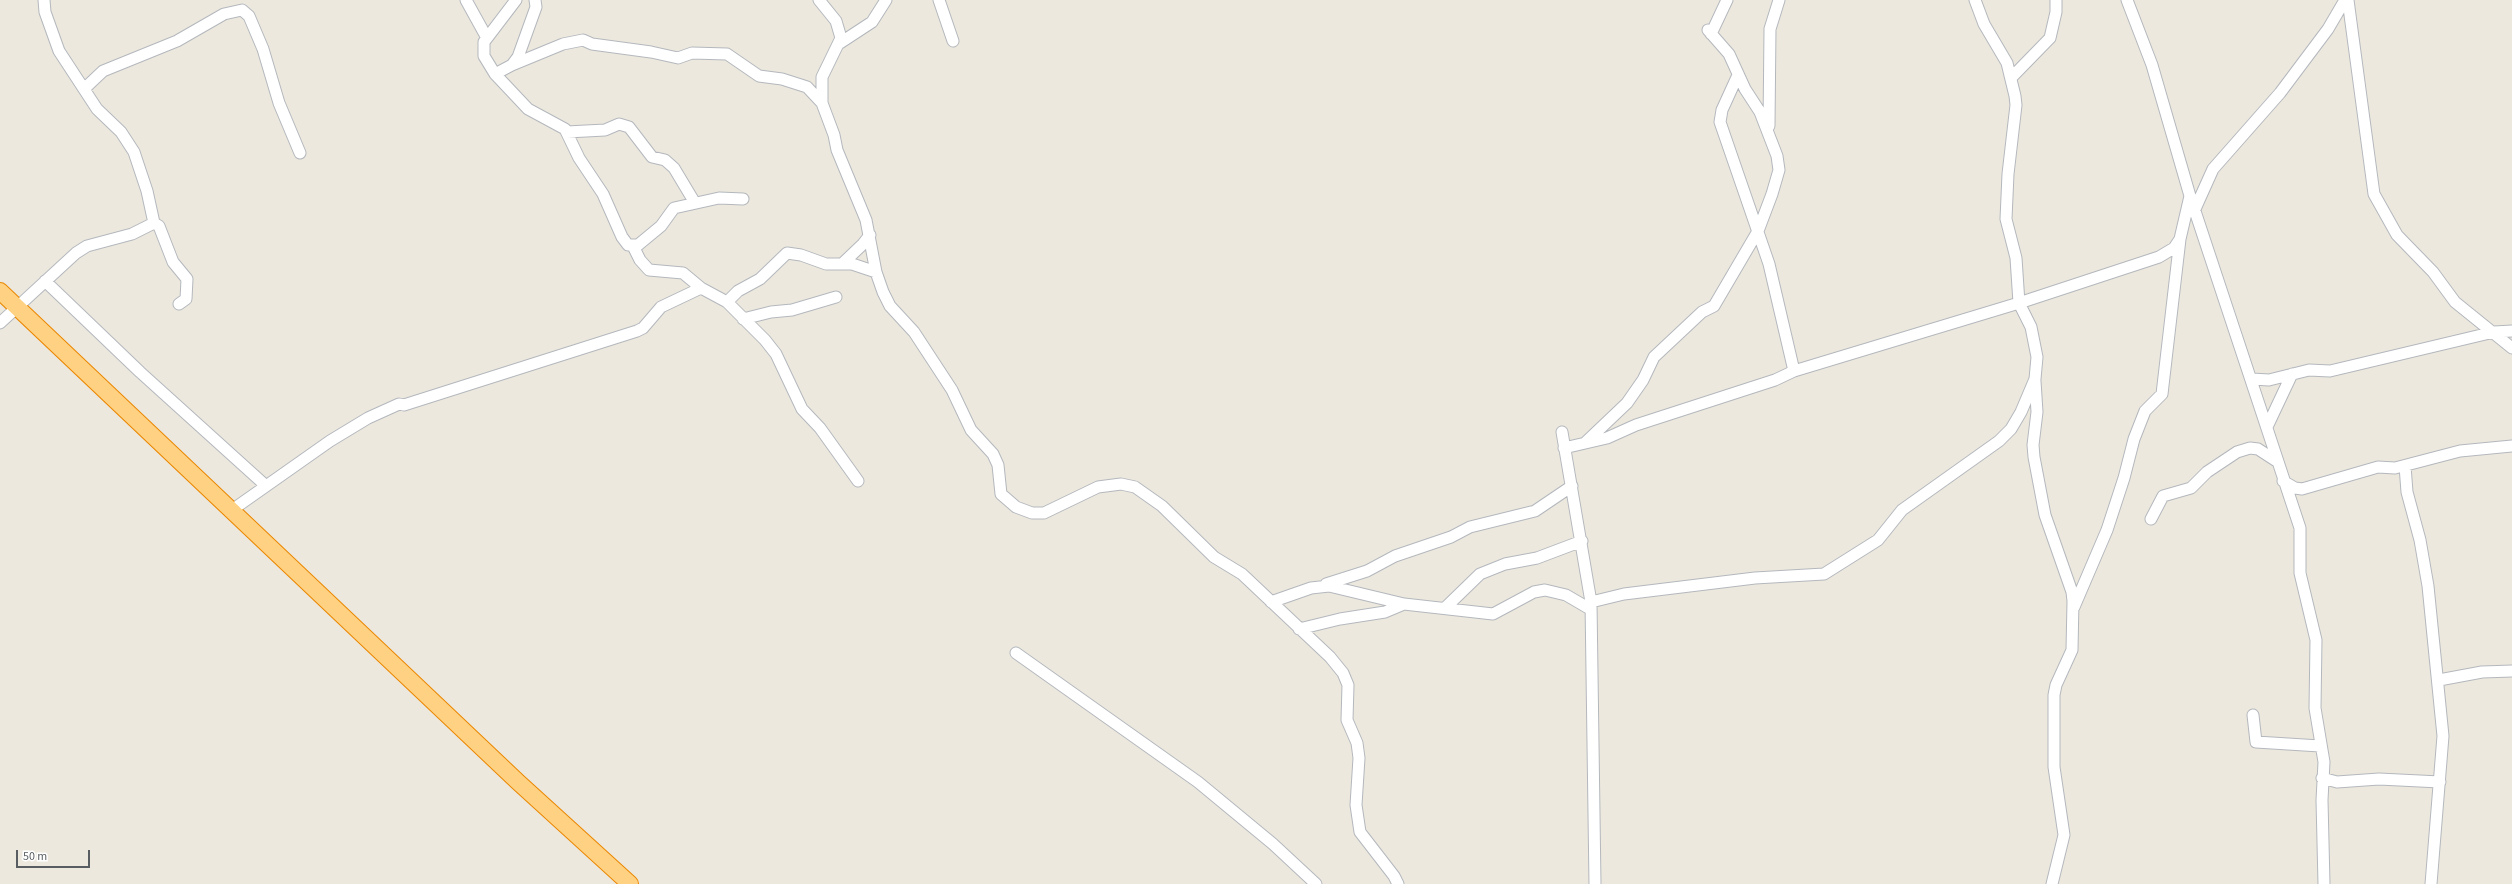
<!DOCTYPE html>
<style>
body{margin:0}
#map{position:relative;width:2512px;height:884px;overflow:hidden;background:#ece8de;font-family:"Source Sans 3",sans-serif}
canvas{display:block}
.scale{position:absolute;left:16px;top:850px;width:74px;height:18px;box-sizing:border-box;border:2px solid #575d61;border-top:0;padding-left:5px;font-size:12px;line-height:14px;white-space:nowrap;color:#575d61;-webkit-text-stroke:3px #fff;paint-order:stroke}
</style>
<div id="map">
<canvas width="2512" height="884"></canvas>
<div class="scale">50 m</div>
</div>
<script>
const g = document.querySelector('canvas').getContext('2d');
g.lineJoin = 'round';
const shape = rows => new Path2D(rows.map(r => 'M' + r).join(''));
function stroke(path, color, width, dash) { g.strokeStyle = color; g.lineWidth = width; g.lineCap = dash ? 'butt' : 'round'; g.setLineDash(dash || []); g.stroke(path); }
const minor = shape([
 [466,0,487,38],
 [516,0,484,42,484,56,495,74,528,109,565,129,579,158,603,194,622,237,628,245,638,245,661,226,674,208,719,198,743,199],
 [819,0,836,21,841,38,822,77,822,103,834,135,837,150,866,220,876,272,883,292,890,306,914,332,952,390,971,430,993,454,998,465,1001,494,1016,507,1032,513,1044,513,1098,487,1121,484,1135,487,1162,506,1214,557,1242,574,1330,657,1343,673,1348,685,1347,720,1357,743,1359,758,1356,805,1360,832,1394,876,1398,884],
 [939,0,953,41],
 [2127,0,2152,65,2190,196,2300,528,2300,573,2316,640,2315,708,2324,762,2322,800,2324,884],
 [2348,0,2374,194,2397,235,2433,272,2455,302,2512,348],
 [1711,34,1727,0],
 [840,43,872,22,886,0],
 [512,65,563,44,583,40,592,44,651,52,678,58,692,53,727,54,759,76,782,79,807,87,822,103],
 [495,74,512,65,518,57,536,7,535,0],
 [1738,75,1722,110,1720,122,1769,264,1794,371],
 [2011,78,2050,38,2056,12,2056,0],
 [84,89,103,71,177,41,224,14,242,10,249,16,263,49,279,103,300,153],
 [1769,126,1770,29,1779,0],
 [567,132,605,130,619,124,629,127,652,157,665,160,674,168,695,203],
 [2195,209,2213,169,2280,93,2328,29,2345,0],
 [154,223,159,226,173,262,187,279,186,299,179,304],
 [633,246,640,260,649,270,683,273,701,288,727,302,765,340,776,354,802,409,820,428,858,481],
 [842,264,863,244,870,235],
 [45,281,140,372,265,485],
 [727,302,738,291,760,279,787,253,801,255,826,264,852,264,876,272],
 [743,319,771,312,792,310,836,297],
 [0,323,76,253,87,246,132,234,154,223,147,191,134,152,121,132,97,109,59,51,45,12,44,0],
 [2252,379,2269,380,2309,370,2330,371,2494,332,2512,331],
 [2035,381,2037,412,2033,445,2034,457,2045,515,2072,592,2073,601,2072,650,2056,685,2054,695,2054,767,2064,835,2052,884],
 [2267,427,2292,374],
 [1562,432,1591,602,1595,884],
 [1586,442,1627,403,1643,380,1654,357,1702,312,1714,306,1758,231,1772,194,1779,170,1777,156,1760,112,1745,89,1729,54,1708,30],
 [1564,448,1607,438,1636,425,1775,380,1794,371,2019,303,2159,257,2174,248,2180,239,2190,196],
 [2405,466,2407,492,2420,540,2428,586,2443,736,2431,884],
 [2283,481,2295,488,2302,489,2378,467,2395,468,2460,451,2512,446],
 [232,510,330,441,368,418,399,404,404,405,637,331,643,328,661,307,701,288],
 [2151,519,2163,496,2191,488,2207,472,2237,452,2250,448,2258,449,2278,462],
 [1326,584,1367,571,1395,556,1451,537,1470,527,1535,511,1572,486],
 [1271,602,1311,588,1329,586,1404,604,1493,614,1534,592,1545,590,1566,595,1590,609],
 [1591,602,1624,594,1755,578,1824,574,1878,540,1902,510,1999,441,2011,429,2021,412,2035,379,2037,357,2031,327,2019,303,2016,258,2006,219,2008,174,2016,105,2015,96,2007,63,1984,24,1975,0],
 [2074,607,2107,530,2124,478,2134,439,2145,411,2162,394,2180,239],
 [1445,608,1480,574,1505,564,1537,558,1582,541],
 [1299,629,1340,619,1385,612,1404,604],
 [1016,653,1198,782,1273,844,1316,884],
 [2439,680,2482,672,2512,671],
 [2253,715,2256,742,2320,746],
 [2322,778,2337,782,2379,779,2440,782]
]);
const highway = shape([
 [0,291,518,782,630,884]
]);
stroke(minor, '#b4b8bd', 13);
stroke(highway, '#ea8700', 18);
stroke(minor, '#fff', 11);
stroke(highway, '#ffd182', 16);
</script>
